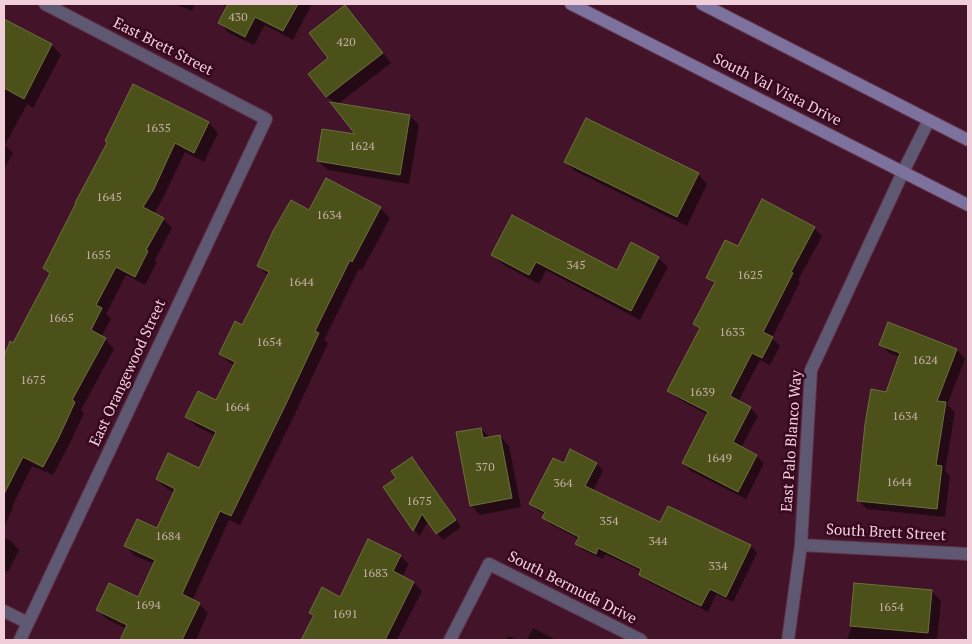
<!DOCTYPE html>
<style>
body{margin:0}
#map{position:relative;width:972px;height:644px;overflow:hidden;background:#431329;font-family:"PT Serif",serif}
canvas{display:block}
.frame{position:absolute;inset:0;border:5px solid #f0cfdb;pointer-events:none}
</style>
<div id="map">
<canvas width="972" height="644"></canvas>
<div class="frame"></div>
</div>
<script>
const g = document.querySelector('canvas').getContext('2d');
g.lineJoin = 'round';
function fillPath(path, color) { g.fillStyle = color; g.fill(path, 'evenodd'); }
const shape = rows => new Path2D(rows.map(r => 'M' + r).join(''));
function stroke(path, color, width, dash) { g.strokeStyle = color; g.lineWidth = width; g.lineCap = dash ? 'butt' : 'round'; g.setLineDash(dash || []); g.stroke(path); }
function label(font, color, halo, rows, align = 'center') {
  g.font = font + ' "PT Serif",serif'; g.lineWidth = 5; g.setLineDash([]); g.textBaseline = 'middle'; g.strokeStyle = halo; g.fillStyle = color; for (const [text, x, y, turn = 0] of rows) {
    g.save(); g.translate(x, y); g.rotate((+turn || 0) * Math.PI / 180); g.textAlign = isNaN(turn) ? turn : align; if (halo) g.strokeText(text, 0, 0); g.fillText(text, 0, 0); g.restore();
  }
}
const shadow = shape([
 [175,4,195,4,192,11],
 [220,4,312,4,293,40,265,25,254,45,229,33,220,23,228,7],
 [345,6,355,16,391,63,338,104,410,116,419,125,409,184,328,170,318,161,358,136,335,104,327,96,330,58],
 [4,20,52,45,61,55,33,108,27,104,5,145,13,153,4,169],
 [133,86,209,123,218,133,204,162,185,152,162,200,154,214,163,219,172,228,155,260,157,262,145,285,126,275,106,314,111,319,101,337,105,339,114,349,81,410,84,413,68,447,53,475,32,466,12,507,13,508,4,527,4,358,11,343,14,344,51,275,44,268,108,143],
 [566,162,698,174,707,184,687,226,575,171],
 [380,208,390,218,362,270,359,269,324,340,328,343,294,416,240,525,229,520,192,601,199,604,208,613,196,640,121,640,127,629,107,619,97,610,138,598,155,564,135,556,126,546,158,530,175,493,167,489,157,479,199,470,216,436,196,426,187,417,217,401,234,365,230,363,220,354,243,327,268,276,258,266,310,211],
 [814,228,822,236,798,280,800,282,772,338,780,346,770,365,760,360,738,402,750,408,758,416,741,448,756,456,764,463,746,499,691,471,683,463,708,415,677,398,669,390,700,330,694,324,715,285,708,277,738,247],
 [493,255,617,272,658,258,668,267,640,320,546,270,539,284,502,264],
 [888,324,957,350,965,359,947,405,955,412,945,471,950,476,945,517,867,509,858,500,886,393,900,357,889,353,881,344],
 [481,429,490,438,500,436,509,446,521,507,480,515,471,505],
 [412,458,419,465,461,527,443,540,437,533,428,521,420,536,414,530,385,487,398,478],
 [597,464,603,470,593,491,660,524,669,507,751,546,757,553,733,602,716,594,708,612,647,581,640,575,641,571,605,554,603,559,583,550,577,544,579,539,550,524,543,518,545,514,537,510,531,504,564,465],
 [4,538,10,540,19,550,8,572,4,570],
 [400,556,409,564,402,577,414,583,422,591,397,640,302,640,314,616,310,612,340,598],
 [855,584,932,591,941,601,937,640,847,640,851,628],
 [533,628,556,640,527,640],
 [509,636,517,640,506,640]
]);
const building = shape([
 [228,4,298,4,283,31,255,17,245,37,218,23,228,4],
 [345,5,383,53,326,97,308,74,328,58,309,33,345,5],
 [4,19,52,44,24,99,4,88,4,19],
 [133,84,209,122,194,153,175,143,153,191,143,207,164,218,146,250,148,251,135,277,116,267,96,305,102,308,91,330,106,338,72,400,75,402,59,437,43,467,23,457,4,494,4,356,10,341,13,343,50,273,43,268,76,203,75,203,107,143,105,141,133,84],
 [330,102,410,115,400,175,317,161,322,129,355,134,330,102],
 [586,118,699,173,677,217,564,162,586,118],
 [326,178,381,207,352,262,350,260,315,331,319,333,285,406,231,516,220,511,182,594,200,603,182,640,120,640,127,625,96,610,109,583,138,597,155,560,124,546,137,519,157,528,175,489,156,479,168,453,199,468,216,432,185,417,198,391,216,400,235,362,219,354,235,321,242,325,269,272,257,266,273,231,291,200,309,210,326,178],
 [762,199,815,227,791,272,793,273,763,332,773,337,762,358,752,353,730,396,751,407,733,442,757,455,738,492,682,463,708,412,667,391,700,328,693,324,715,282,706,278,725,240,738,246,762,199],
 [512,215,617,270,631,242,659,257,631,311,536,262,529,275,491,255,512,215],
 [888,322,957,349,937,401,946,402,936,465,942,466,937,509,857,501,865,424,871,389,886,392,900,353,879,345,888,322],
 [481,428,483,438,500,435,512,498,470,506,456,432,481,428],
 [570,449,597,463,585,486,660,522,668,506,751,545,726,597,710,589,701,606,639,575,641,569,598,548,596,554,575,544,579,537,542,518,545,512,529,504,553,458,564,463,570,449],
 [412,457,456,520,436,534,422,514,413,531,383,487,396,478,391,471,412,457],
 [368,539,401,555,393,571,414,582,385,640,301,640,314,615,309,613,322,587,340,597,368,539],
 [854,583,932,590,928,633,850,626,854,583]
]);
const minor = shape([
 [801,545,968,554],
 [4,611,28,623],
 [20,640,266,119,45,4],
 [450,640,489,564,641,640],
 [788,640,801,545,811,370,903,172,929,120]
]);
const secondary = shape([
 [571,4,968,205],
 [702,4,968,140]
]);
const numberNames = [
 ["430",238,18],
 ["420",346,43],
 ["1635",158,129],
 ["1624",362,147],
 ["1645",109,198],
 ["1634",329,216],
 ["1655",98,256],
 ["345",576,266],
 ["1625",750,276],
 ["1644",301,283],
 ["1665",61,319],
 ["1633",732,333],
 ["1654",269,343],
 ["1624",925,361],
 ["1675",33,381],
 ["1639",702,393],
 ["1664",237,408],
 ["1634",905,417],
 ["1649",719,459],
 ["370",485,468],
 ["1644",899,483],
 ["364",563,484],
 ["1675",419,502],
 ["354",609,522],
 ["1684",168,537],
 ["344",658,542],
 ["334",718,567],
 ["1683",375,574],
 ["1694",148,606],
 ["1654",891,608],
 ["1691",345,615]
];
const streetNames = [
 ["East Brett Street",163,47,27],
 ["South Val Vista Drive",777,90,27],
 ["East Orangewood Street",128,373,-65],
 ["East Palo Blanco Way",792,441,-86],
 ["South Brett Street",886,533,3],
 ["South Bermuda Drive",572,588,27]
];
fillPath(shadow, '#0007');
fillPath(building, '#4b5119');
stroke(building, '#6b723b', 1);
stroke(minor, '#5f3145', 14);
stroke(secondary, '#5f3145', 14);
stroke(minor, '#5e5873', 12);
stroke(secondary, '#7c729d', 12);
label('12px', '#c7b0aa', null, numberNames);
label('15px', '#f0cfdb', '#370820', streetNames);
</script>
